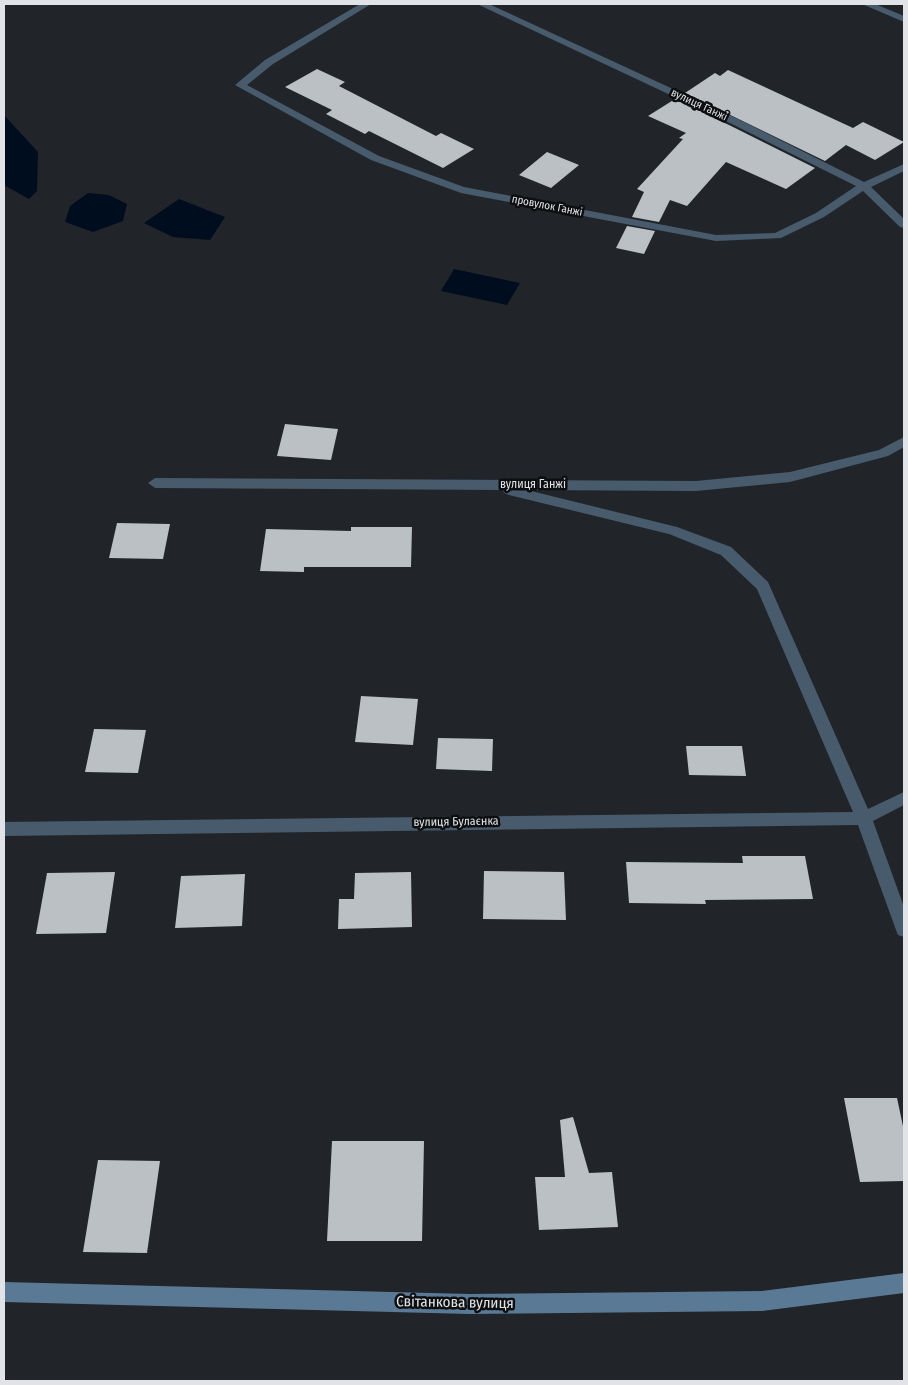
<!DOCTYPE html>
<meta charset="utf-8">
<style>
body{margin:0}
#map{position:relative;width:908px;height:1385px;overflow:hidden;background:#212529;font-family:"Fira Sans Condensed",sans-serif}
canvas{display:block}
.frame{position:absolute;inset:0;border:5px solid #e1e3e6;pointer-events:none}
</style>
<div id="map">
<canvas width="908" height="1385"></canvas>
<div class="frame"></div>
</div>
<script>
const g = document.querySelector('canvas').getContext('2d');
g.lineJoin = 'round';
function fillPath(path, color) { g.fillStyle = color; g.fill(path, 'evenodd'); }
const shape = rows => new Path2D(rows.map(r => 'M' + r).join(''));
function label(font, color, halo, rows, align = 'center') {
  g.font = font + ' "Fira Sans Condensed",sans-serif'; g.lineWidth = 5; g.setLineDash([]); g.textBaseline = 'middle'; g.strokeStyle = halo; g.fillStyle = color; for (const [text, x, y, turn = 0] of rows) {
    g.save(); g.translate(x, y); g.rotate((+turn || 0) * Math.PI / 180); g.textAlign = isNaN(turn) ? turn : align; if (halo) g.strokeText(text, 0, 0); g.fillText(text, 0, 0); g.restore();
  }
}
const water = shape([
 [4,115,38,152,37,191,29,199,4,185],
 [88,193,109,195,127,204,123,221,93,232,65,222,70,206],
 [179,199,225,217,210,240,173,237,144,223],
 [454,269,520,283,507,305,441,291]
]);
const building = shape([
 [317,69,345,82,339,86,436,136,441,133,474,149,443,168,369,131,365,134,326,114,332,110,285,87],
 [728,70,853,128,863,122,904,142,875,160,846,145,825,161,685,93,715,73,720,76],
 [675,99,731,126,815,168,786,189,726,162,687,206,670,200,659,222,632,217,644,192,637,189,683,139,679,138,686,133,648,116],
 [547,152,579,165,551,188,519,175],
 [627,226,655,231,644,254,616,248],
 [285,424,338,429,331,460,277,456],
 [117,523,170,524,163,559,109,558],
 [351,527,412,527,411,567,304,567,304,572,260,571,266,529,351,531],
 [361,696,418,699,413,745,355,742],
 [94,729,146,730,138,773,85,772],
 [438,738,493,739,492,771,436,769],
 [686,746,742,746,746,776,689,775],
 [742,856,805,856,813,899,705,900,706,904,629,903,626,862,743,863],
 [484,871,564,872,566,920,483,919],
 [115,872,106,933,36,934,47,873],
 [411,872,412,927,338,929,339,899,354,899,355,873],
 [245,874,242,926,175,928,181,876],
 [844,1098,897,1098,904,1131,904,1181,860,1182],
 [573,1117,589,1173,612,1172,618,1227,539,1230,535,1177,565,1177,560,1120],
 [332,1141,424,1141,422,1241,327,1241],
 [98,1160,160,1161,147,1253,83,1252]
]);
const street = shape([
 [360,4,371,4,273,64,247,85,379,156,464,187,716,235,775,233,816,213,856,186,732,124,477,4,489,4,740,120,864,182,904,164,904,171,871,187,904,219,904,228,900,227,863,191,824,217,781,238,716,241,461,193,371,160,235,85,265,60,360,4],
 [862,4,875,4,904,16,904,22,862,4],
 [904,437,904,447,888,456,790,482,696,491,527,490,677,527,731,547,768,582,868,809,904,792,904,805,873,821,904,907,904,937,898,935,896,930,858,825,4,836,4,822,853,812,757,589,721,555,669,534,509,495,504,493,503,490,155,488,148,483,155,478,696,481,790,472,879,450,904,437]
]);
const secondary = shape([
 [904,1273,904,1293,762,1311,470,1314,4,1302,4,1282,470,1294,762,1291,904,1273]
]);
const farStreetnames = [
 ["вулиця Ганжі",699,105,25],
 ["провулок Ганжі",547,206,11]
];
const streetNames = [
 ["вулиця Ганжі",533,485],
 ["вулиця Булаєнка",456,822,-1]
];
const nearStreetnames = [
 ["Світанкова вулиця",455,1303,1]
];
fillPath(water, '#000d1f');
fillPath(building, '#bac0c4');
fillPath(street, '#485b6c');
fillPath(secondary, '#5a7995');
label('11px', '#e1e3e6', '#0c0e10', farStreetnames);
label('12px', '#e1e3e6', '#0c0e10', streetNames);
label('15px', '#e1e3e6', '#0c0e10', nearStreetnames);
</script>
